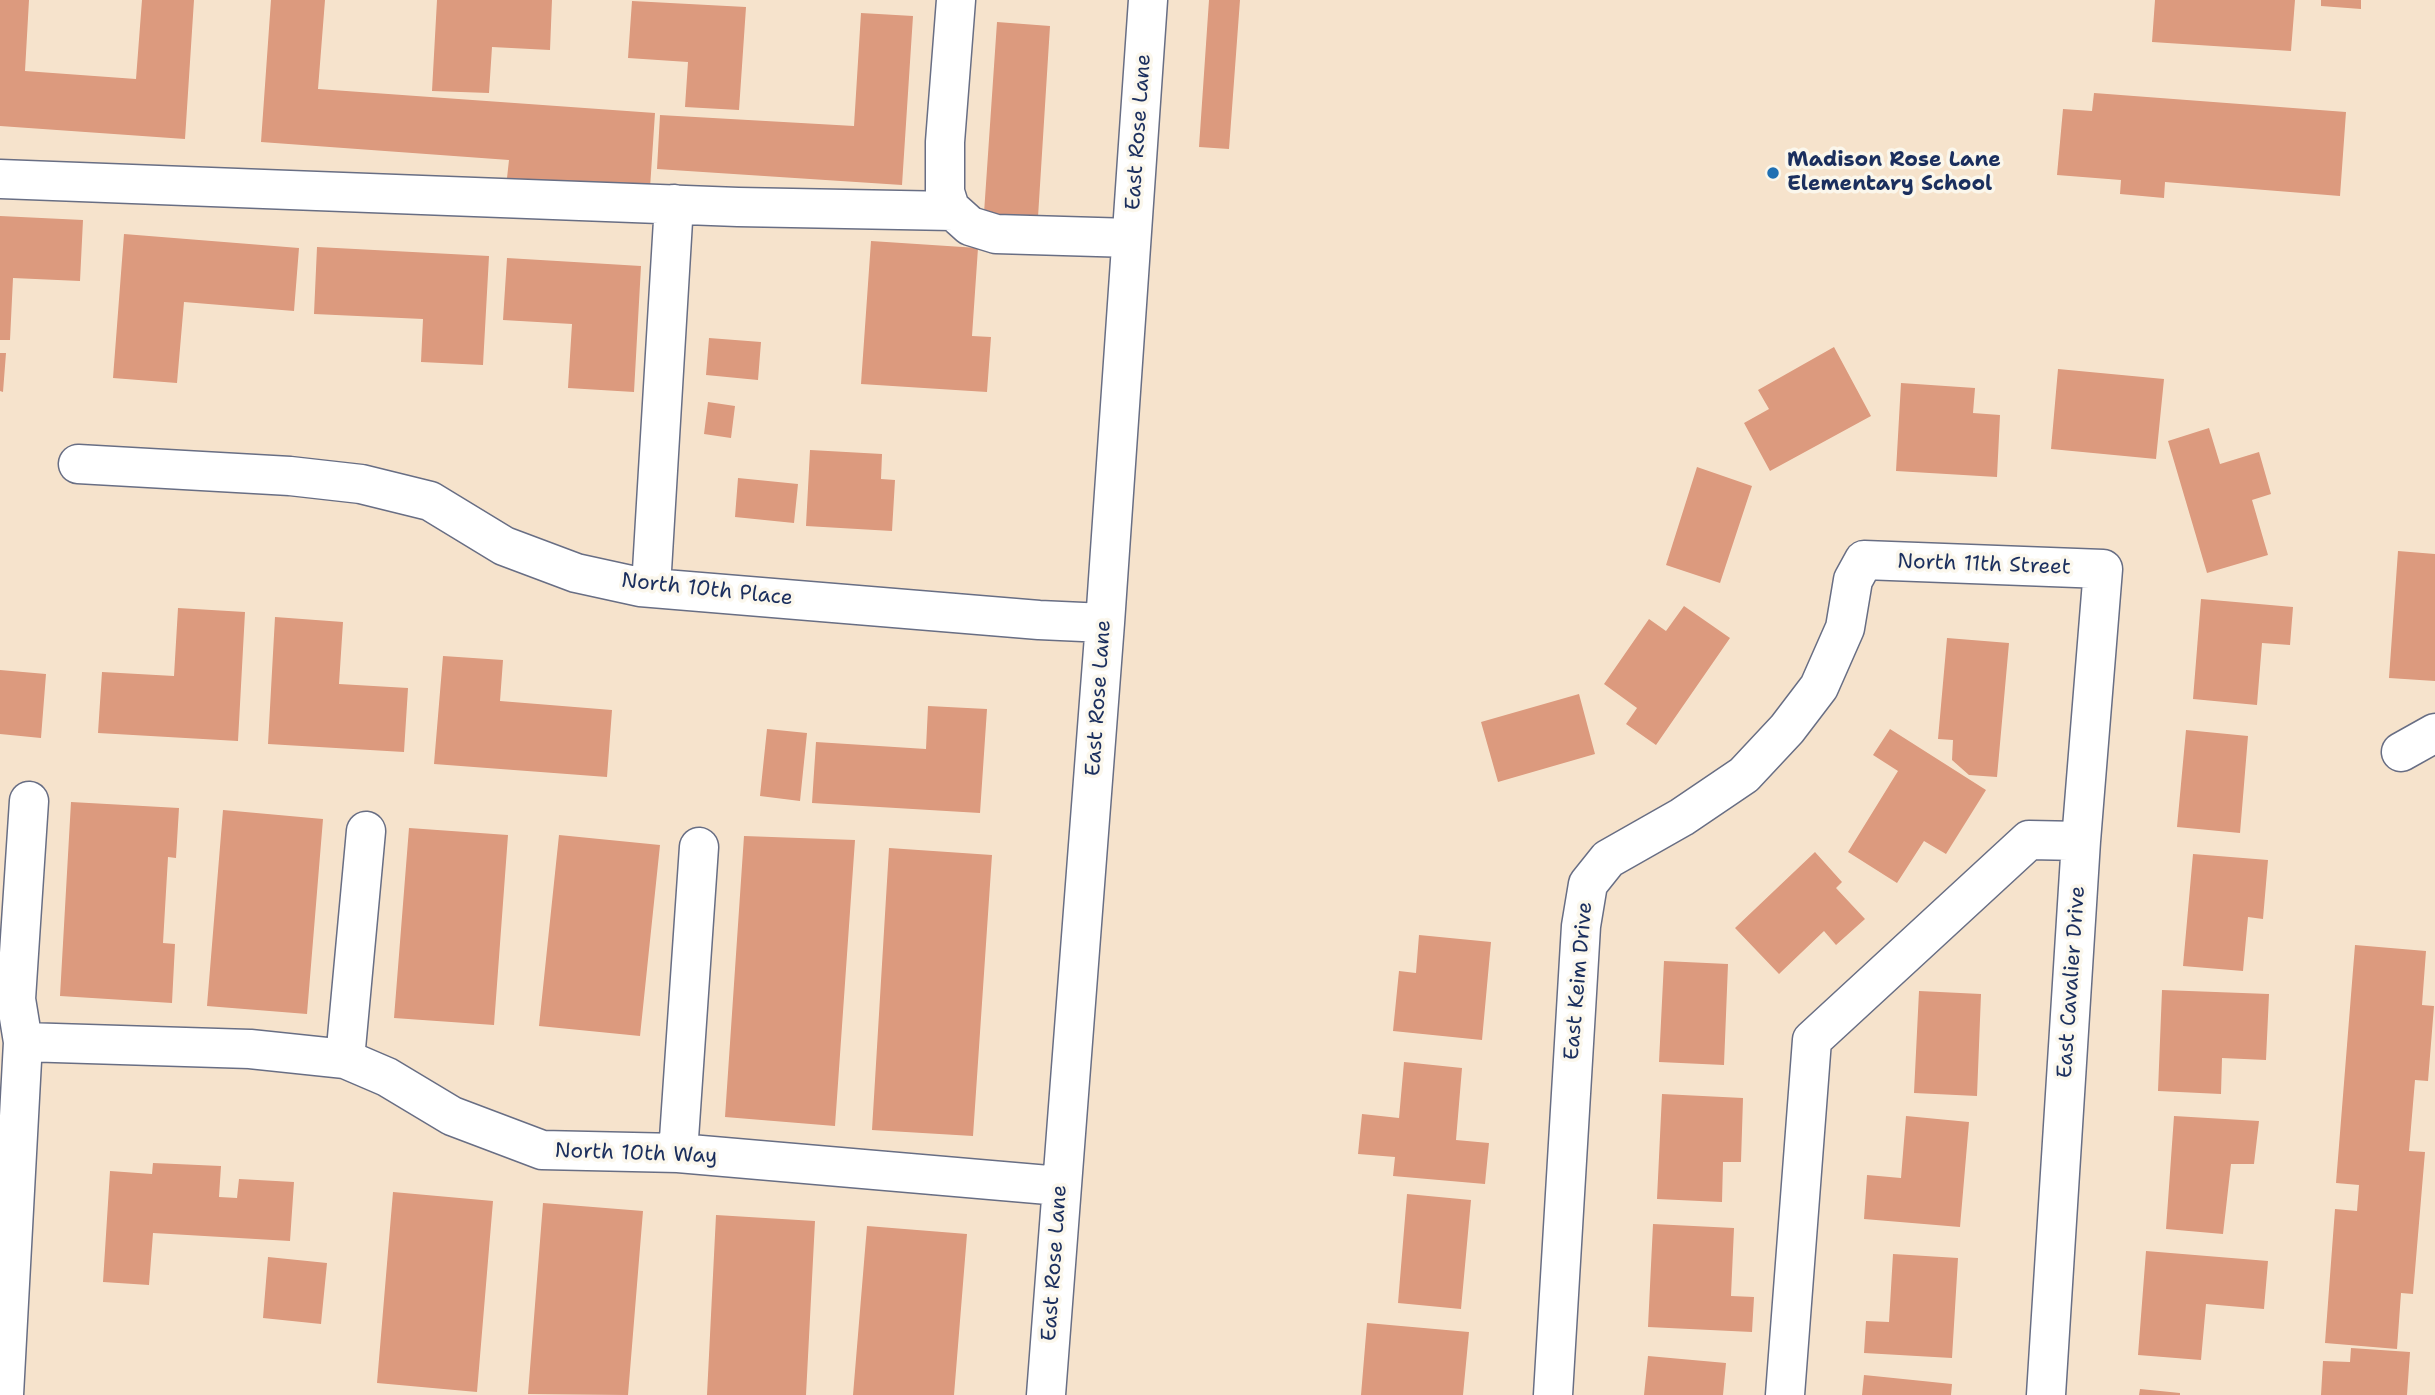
<!DOCTYPE html>
<style>
body{margin:0}
canvas{display:block;background:#f6e3cc}
</style>
<canvas width="2435" height="1395"></canvas>
<script>
const g = document.querySelector('canvas').getContext('2d');
g.lineJoin = 'round';
function fillPath(path, color) { g.fillStyle = color; g.fill(path, 'evenodd'); }
const shape = rows => new Path2D(rows.map(r => 'M' + r).join(''));
function stroke(path, color, width, dash) { g.strokeStyle = color; g.lineWidth = width; g.lineCap = dash ? 'butt' : 'round'; g.setLineDash(dash || []); g.stroke(path); }
function label(font, color, halo, rows, align = 'center') {
  g.font = font + ' "Shantell Sans",sans-serif'; g.lineWidth = 7; g.setLineDash([]); g.textBaseline = 'middle'; g.strokeStyle = halo; g.fillStyle = color; for (const [text, x, y, turn = 0] of rows) {
    g.save(); g.translate(x, y); g.rotate((+turn || 0) * Math.PI / 180); g.textAlign = isNaN(turn) ? turn : align; if (halo) g.strokeText(text, 0, 0); g.fillText(text, 0, 0); g.restore();
  }
}
const building = shape([
 [0,0,29,0,25,71,136,79,142,0,194,0,185,139,0,126],
 [271,0,325,0,318,89,655,113,650,188,507,178,509,160,261,142],
 [437,0,552,0,550,50,492,47,489,93,432,91],
 [1209,0,1240,0,1229,149,1199,147],
 [2155,0,2295,0,2291,51,2152,42],
 [2321,0,2361,0,2361,9,2321,6],
 [632,1,746,7,739,110,685,107,688,62,628,58],
 [861,13,913,16,902,185,657,169,660,115,854,126],
 [997,22,1050,26,1038,217,984,213],
 [2094,93,2346,112,2340,196,2165,182,2164,198,2120,194,2121,180,2057,175,2063,109,2092,111],
 [0,216,83,220,80,281,13,278,10,340,0,340],
 [124,234,299,248,294,311,184,302,177,383,113,378],
 [871,241,978,248,972,336,991,337,987,392,861,384],
 [317,247,489,256,483,365,421,362,423,319,314,314],
 [507,258,641,266,634,392,568,388,572,324,503,320],
 [709,338,761,342,758,380,706,375],
 [1834,347,1871,416,1770,471,1744,423,1769,409,1758,390],
 [0,353,6,353,3,392,0,391],
 [2058,369,2164,379,2156,459,2051,449],
 [1901,383,1975,388,1973,413,2000,415,1997,477,1896,471],
 [708,402,735,406,731,438,704,434],
 [2209,428,2220,464,2259,452,2271,494,2252,500,2268,555,2207,573,2168,441],
 [810,450,882,454,881,479,895,480,892,531,806,526],
 [1697,467,1752,486,1720,583,1666,565],
 [738,478,798,484,794,523,735,517],
 [2398,551,2435,554,2435,681,2389,678],
 [2201,599,2293,607,2290,645,2262,643,2257,705,2193,699],
 [1684,606,1730,638,1656,745,1626,724,1637,708,1604,684,1649,619,1666,631],
 [178,608,245,612,238,741,98,733,102,672,174,676],
 [275,617,343,622,339,684,408,688,404,752,268,744],
 [1947,638,2009,643,1997,777,1969,775,1952,760,1953,740,1938,739],
 [443,656,503,660,500,701,612,710,607,777,434,764],
 [0,670,46,674,41,738,0,734],
 [1579,694,1595,754,1498,782,1481,722],
 [928,706,987,709,980,813,812,803,816,742,926,749],
 [767,729,807,733,800,801,760,796],
 [1890,729,1986,790,1946,854,1924,841,1897,883,1848,852,1898,771,1873,755],
 [2186,730,2248,736,2240,833,2177,827],
 [71,802,179,808,176,858,168,857,163,943,175,944,172,1003,60,996],
 [223,810,323,819,307,1014,207,1006],
 [409,828,508,835,494,1025,394,1018],
 [559,835,660,845,640,1036,539,1026],
 [744,836,855,840,835,1126,725,1117],
 [889,848,992,855,973,1136,872,1130],
 [1815,852,1842,882,1836,888,1865,919,1836,945,1824,931,1779,974,1735,928],
 [2193,854,2268,860,2263,919,2248,917,2243,971,2183,966],
 [1419,935,1491,942,1482,1040,1393,1031,1399,971,1416,973],
 [2355,945,2426,951,2422,1005,2434,1006,2428,1081,2415,1080,2409,1151,2425,1152,2413,1294,2401,1293,2397,1349,2325,1343,2335,1209,2357,1211,2359,1185,2336,1183],
 [1664,961,1728,964,1724,1065,1659,1062],
 [2162,990,2269,994,2266,1060,2222,1058,2221,1094,2158,1091],
 [1919,991,1981,994,1977,1096,1914,1093],
 [1404,1062,1462,1068,1456,1140,1489,1143,1485,1184,1393,1176,1395,1157,1358,1154,1362,1114,1399,1118],
 [1662,1094,1743,1098,1741,1162,1723,1162,1722,1202,1657,1199],
 [1906,1116,1969,1122,1960,1227,1864,1219,1867,1175,1901,1178],
 [2174,1116,2259,1121,2254,1164,2231,1164,2223,1234,2166,1229],
 [153,1163,221,1166,219,1197,237,1198,239,1179,294,1182,290,1241,153,1233,149,1285,103,1282,110,1171,152,1174],
 [393,1192,493,1201,477,1392,377,1383],
 [1407,1194,1471,1200,1461,1309,1398,1303],
 [543,1203,643,1211,628,1395,528,1394],
 [716,1215,815,1221,806,1395,707,1395],
 [1653,1224,1734,1228,1731,1296,1754,1297,1752,1332,1648,1327],
 [867,1226,967,1234,954,1395,853,1395],
 [2146,1251,2268,1261,2264,1309,2206,1304,2201,1360,2138,1355],
 [1893,1254,1958,1258,1952,1358,1864,1353,1866,1321,1889,1322],
 [268,1257,327,1263,321,1324,263,1318],
 [1367,1323,1469,1332,1463,1395,1361,1395],
 [2351,1348,2410,1352,2407,1395,2321,1395,2323,1361,2350,1362],
 [1648,1356,1726,1363,1723,1395,1644,1395],
 [1864,1375,1952,1384,1951,1395,1862,1395],
 [2140,1389,2180,1393,2180,1395,2139,1395]
]);
const minor = shape([
 [956,0,945,142,945,192,950,208,970,226,996,234,1131,238],
 [0,179,738,207,953,211],
 [78,464,290,476,361,484,430,501,504,546,576,573,640,587,1039,620,1105,623],
 [651,587,674,204],
 [2401,752,2435,733],
 [23,1042,250,1049,345,1059,387,1077,452,1116,542,1150,678,1153,1060,1186],
 [345,1059,366,831],
 [678,1153,699,847],
 [4,1395,23,1042,16,999,29,801],
 [1046,1395,1105,623,1148,0],
 [1553,1395,1581,926,1588,884,1608,859,1682,817,1744,775,1787,729,1819,687,1845,628,1853,580,1864,560,2103,569,2081,841,2046,1395],
 [1785,1395,1812,1040,2029,840,2081,841]
]);
const markers = [
 [1773,173,7,"#1f6fb2"]
];
const streetNames = [
 ["East Rose Lane",1139,132,-86],
 ["North 11th Street",1984,565,2],
 ["North 10th Place",707,590,6],
 ["East Rose Lane",1099,698,-86],
 ["East Keim Drive",1579,981,-85],
 ["East Cavalier Drive",2072,982,-86],
 ["North 10th Way",636,1154,2],
 ["East Rose Lane",1055,1263,-86]
];
const poiNames = [
 ["Madison Rose Lane",1787,161],
 ["Elementary School",1787,185]
];
fillPath(building, '#dc9a7e');
stroke(minor, '#686e84', 41);
stroke(minor, '#fff', 38);
for (const [x, y, r, color] of markers) { const dot = new Path2D(); dot.arc(x, y, r, 0, 2 * Math.PI); g.fillStyle = color; g.fill(dot); stroke(dot, '#fbf7ec', 2.5); }
label('21px', '#1b2f5e', '#fbf7ec', streetNames);
label('bold 21px', '#1b2f5e', '#fbf7ec', poiNames, 'left');
</script>
